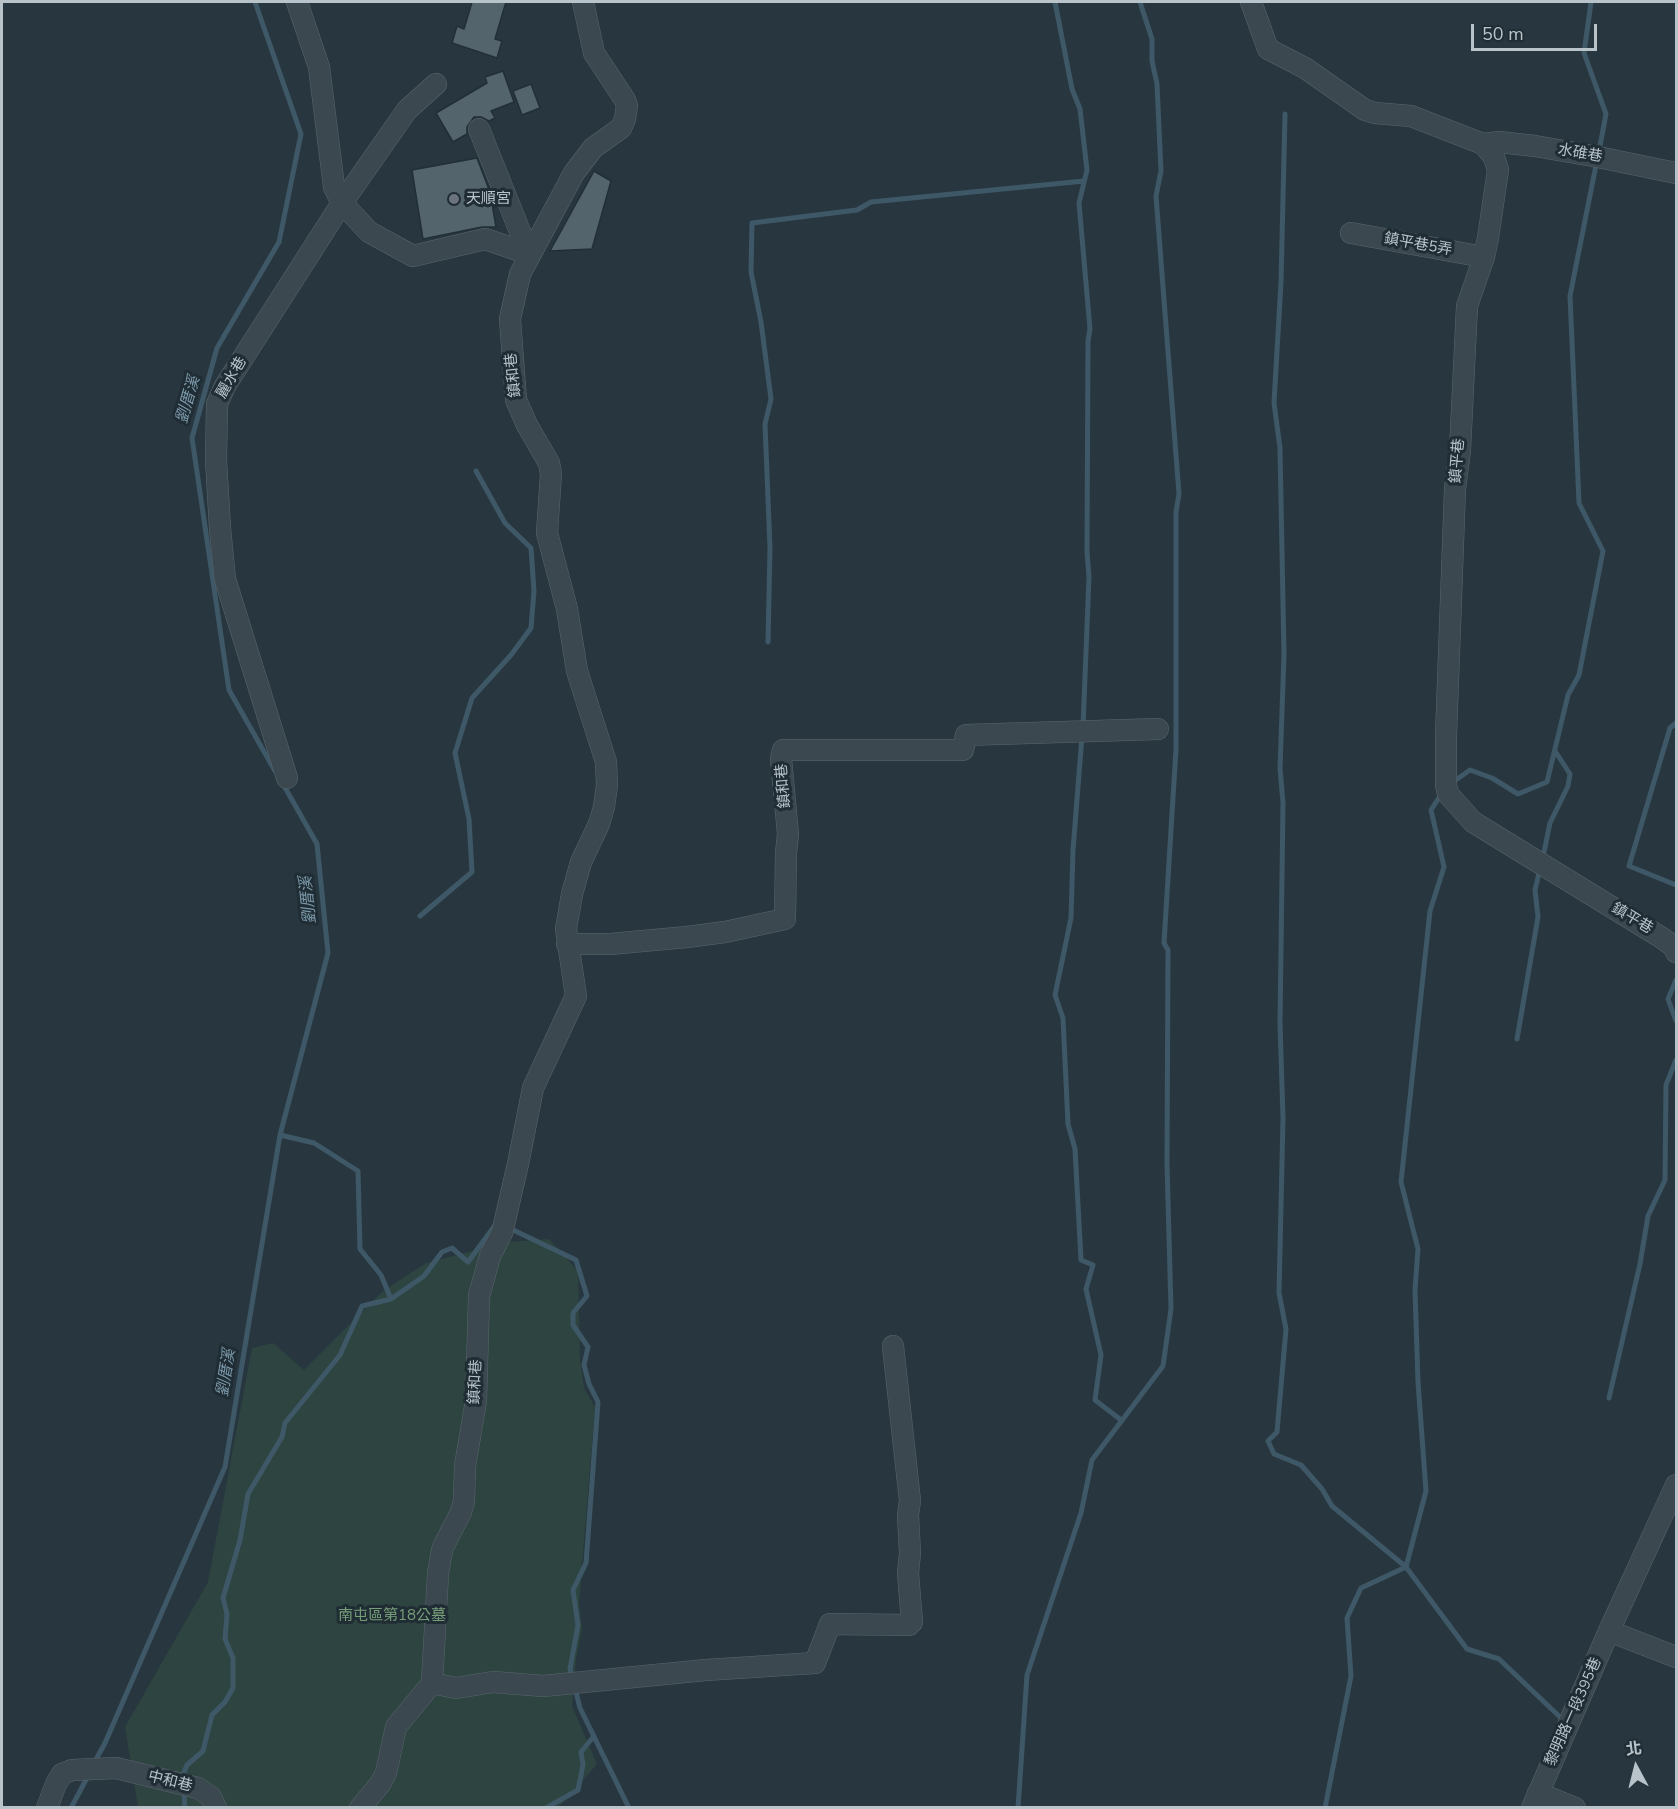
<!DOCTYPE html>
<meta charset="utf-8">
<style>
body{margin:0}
#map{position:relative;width:1678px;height:1809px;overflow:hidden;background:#28373f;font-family:"Nunito Sans","Noto Sans TC",sans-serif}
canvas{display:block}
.frame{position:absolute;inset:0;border:3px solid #b8c3ca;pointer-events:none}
.north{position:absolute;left:1606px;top:1737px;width:60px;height:60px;-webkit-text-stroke:4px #202d34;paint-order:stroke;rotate:353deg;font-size:16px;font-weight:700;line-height:24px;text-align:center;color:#b8c3ca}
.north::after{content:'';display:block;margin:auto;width:21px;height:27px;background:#b8c3ca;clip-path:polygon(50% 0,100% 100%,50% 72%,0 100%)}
.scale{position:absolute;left:1471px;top:24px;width:126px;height:27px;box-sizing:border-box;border:3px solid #b8c3ca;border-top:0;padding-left:8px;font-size:18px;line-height:21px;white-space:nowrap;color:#b8c3ca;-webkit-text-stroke:4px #202d34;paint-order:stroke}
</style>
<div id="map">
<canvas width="1678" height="1809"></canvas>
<div class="frame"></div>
<div class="north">北</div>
<div class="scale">50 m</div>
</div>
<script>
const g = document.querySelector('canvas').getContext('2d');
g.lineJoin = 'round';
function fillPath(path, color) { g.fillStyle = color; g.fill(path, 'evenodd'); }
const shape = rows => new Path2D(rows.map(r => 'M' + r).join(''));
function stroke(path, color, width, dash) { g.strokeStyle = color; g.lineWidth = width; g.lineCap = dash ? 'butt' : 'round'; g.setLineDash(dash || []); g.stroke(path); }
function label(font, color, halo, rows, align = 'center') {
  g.font = font + ' "Nunito Sans","Noto Sans TC",sans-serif'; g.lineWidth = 6; g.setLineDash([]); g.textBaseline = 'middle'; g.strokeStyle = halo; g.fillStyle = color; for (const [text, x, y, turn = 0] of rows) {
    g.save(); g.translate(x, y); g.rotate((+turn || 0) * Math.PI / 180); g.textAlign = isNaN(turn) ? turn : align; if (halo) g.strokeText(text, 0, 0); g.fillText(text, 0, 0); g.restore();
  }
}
const green = shape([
 [549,1239,578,1271,580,1360,584,1388,595,1407,579,1603,582,1628,576,1660,572,1706,597,1764,569,1797,557,1808,138,1807,125,1727,208,1582,252,1348,273,1343,304,1370,383,1291,426,1263,508,1242]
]);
const stream = shape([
 [255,2,301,134,279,242,217,348,192,438,229,690,275,771],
 [1055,2,1072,89,1080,109,1087,170,1079,203,1090,329,1088,341,1087,552,1089,577,1083,727],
 [1591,2,1584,53,1606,114,1599,151],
 [1285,114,1281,282,1274,403,1280,448,1284,655,1280,768,1283,803,1280,1023,1283,1118,1279,1293,1286,1329,1277,1432,1268,1441,1274,1454,1301,1465,1322,1489,1332,1506,1406,1567,1467,1649,1499,1659,1560,1717],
 [768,642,770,548,765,424,771,399,761,322,751,272,752,223,857,210,871,202,1084,181],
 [1676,723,1670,728,1629,866,1676,885],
 [1082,736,1073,850,1071,918,1055,995,1063,1018,1068,1124,1075,1149,1081,1260,1093,1265,1086,1289,1101,1355,1095,1400,1121,1420],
 [1453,782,1470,770,1492,778,1518,794,1547,782,1568,695,1579,675,1603,551,1579,503,1570,296,1597,160],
 [1543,857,1550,823,1568,786,1570,774,1555,751],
 [420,916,472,872,469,819,455,753,472,698,511,655,531,628,534,591,531,548,505,523,476,471],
 [1676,980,1668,999,1676,1021],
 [1517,1039,1538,917,1535,890,1540,869],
 [509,1228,576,1260,587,1296,573,1313,573,1325,588,1347,584,1365,589,1384,598,1402,586,1563,573,1590,578,1625,570,1669,573,1679],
 [391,1299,424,1276,442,1252,452,1248,468,1262,496,1224],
 [1609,1398,1640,1264,1648,1216,1665,1180,1666,1085,1676,1060],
 [575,1688,580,1708,629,1808],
 [93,1765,105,1743,225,1467,280,1135,328,953,317,844,283,784],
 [182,1777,187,1765,203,1751,212,1715,225,1702,233,1688,233,1658,225,1639,227,1614,223,1598,240,1540,248,1494,282,1437,285,1423,340,1355,362,1306,391,1299,381,1275,360,1249,358,1171,314,1143,280,1135],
 [184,1795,185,1808],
 [71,1808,88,1776],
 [546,1808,578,1790,583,1765,581,1752,594,1736],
 [1018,1808,1027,1675,1081,1513,1092,1460,1163,1366,1171,1309,1167,1164,1168,950,1164,943,1176,749,1176,512,1179,494,1156,196,1161,171,1157,84,1152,61,1152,39,1140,2],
 [1325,1808,1351,1676,1347,1618,1361,1588,1406,1567,1426,1491,1418,1382,1415,1290,1418,1249,1401,1182,1430,911,1444,867,1431,810,1442,793]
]);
const building = shape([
 [472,2,506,2,495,39,502,41,497,58,452,43,457,26,464,29,472,2],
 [503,71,514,102,491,111,495,118,489,121,481,117,474,117,467,127,467,134,453,142,436,113,487,83,485,77,503,71],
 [531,84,540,108,522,115,513,91,531,84],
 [477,158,490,192,496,227,482,227,423,239,412,170,477,158],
 [594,171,611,181,592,249,550,251,594,171]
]);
const minor = shape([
 [1251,2,1268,49,1305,68,1365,110,1375,113,1411,116,1483,144,1494,157,1498,170,1488,238,1484,257,1467,306,1460,450,1455,489,1446,736,1446,785,1448,794,1473,822,1662,938,1673,946,1676,952],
 [436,84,407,110,342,203,369,232,413,256,485,239,529,254,479,129],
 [1483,144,1499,142,1535,146,1593,156,1676,173],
 [1351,233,1484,257],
 [287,778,225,579,220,528,216,460,217,404,225,386,342,203,334,187,319,67,297,2],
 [567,944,610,944,687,937,725,932,785,919,786,853,788,834,781,759,783,750,963,750,966,735,1158,729],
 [1609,1631,1676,1657],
 [432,1683,456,1688,493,1682,543,1686,706,1670,815,1663,830,1624,909,1625,912,1622,908,1573,910,1553,908,1515,910,1501,893,1346],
 [1538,1793,1575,1808],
 [47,1808,56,1784,62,1774,72,1770,116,1768,198,1788,211,1797,216,1808],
 [360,1808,380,1784,386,1773,396,1727,432,1683,438,1574,441,1555,443,1547,461,1512,464,1501,465,1466,476,1401,479,1296,490,1256,502,1233,518,1164,533,1088,576,996,566,929,572,894,581,862,599,824,604,807,607,785,606,762,577,671,567,609,547,533,551,474,549,463,527,425,516,400,510,319,520,274,574,173,593,148,621,128,625,119,627,106,625,100,594,53,583,2],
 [1532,1808,1609,1631,1676,1485]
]);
const markers = [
 [454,199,6,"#6b7280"]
];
const streetNames = [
 ["水碓巷",1580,154,10],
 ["鎮平巷5弄",1418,245,10],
 ["鎮和巷",514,375,-96],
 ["麗水巷",232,378,-60],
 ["鎮平巷",1458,461,-85],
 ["鎮和巷",784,786,-95],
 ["鎮平巷",1632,919,31],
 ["鎮和巷",476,1382,-87],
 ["黎明路一段395巷",1574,1712,-66],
 ["中和巷",170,1782,14]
];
const poiNames = [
 ["天順宮",466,199]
];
const parkNames = [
 ["南屯區第18公墓",392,1616]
];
const waterNames = [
 ["劉厝溪",189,400,-74],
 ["劉厝溪",309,900,-96],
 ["劉厝溪",227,1373,-81]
];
fillPath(green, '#2d4440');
stroke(stream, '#3f5867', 5);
fillPath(building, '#53646c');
stroke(building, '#222f36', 1.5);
stroke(minor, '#59666d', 22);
stroke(minor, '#3c484f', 21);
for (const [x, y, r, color] of markers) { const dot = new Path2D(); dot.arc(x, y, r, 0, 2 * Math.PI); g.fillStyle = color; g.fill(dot); stroke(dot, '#202d34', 2); }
label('15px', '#b8c3ca', '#202d34', streetNames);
label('15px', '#b8c3ca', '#202d34', poiNames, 'left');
label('15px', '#789e79', '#202d34', parkNames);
label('italic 16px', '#7b99aa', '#202d34', waterNames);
</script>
